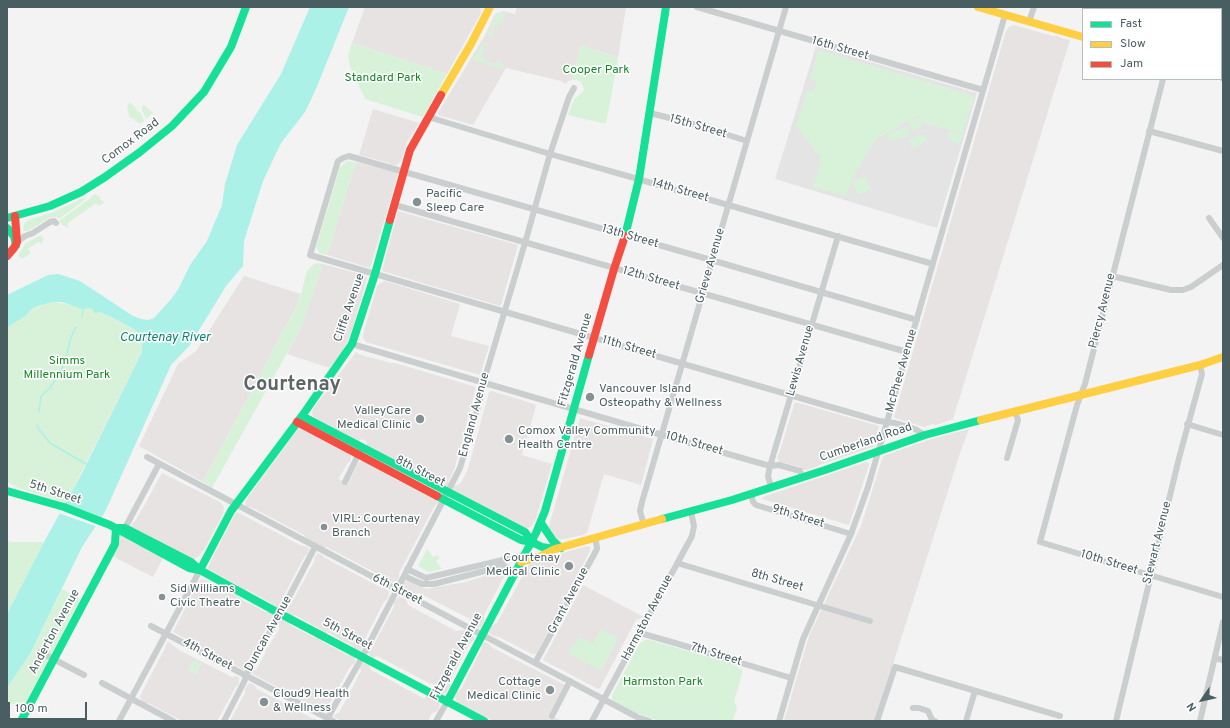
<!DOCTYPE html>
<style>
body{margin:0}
#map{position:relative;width:1230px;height:728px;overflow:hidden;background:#f3f3f3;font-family:Overpass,sans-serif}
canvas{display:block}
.frame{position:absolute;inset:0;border:8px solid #495e61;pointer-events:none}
.legend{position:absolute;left:1082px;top:8px;width:140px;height:72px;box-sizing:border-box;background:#fff;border:1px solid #b6bfc0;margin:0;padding:5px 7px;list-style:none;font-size:12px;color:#495e61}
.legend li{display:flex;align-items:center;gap:8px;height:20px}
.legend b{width:20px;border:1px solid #b6bfc0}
.north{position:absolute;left:1182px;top:680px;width:40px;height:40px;-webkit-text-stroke:3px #fff;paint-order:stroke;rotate:236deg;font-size:11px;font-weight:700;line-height:16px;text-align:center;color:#495e61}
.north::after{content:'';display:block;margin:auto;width:14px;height:18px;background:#495e61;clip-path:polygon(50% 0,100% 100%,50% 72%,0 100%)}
.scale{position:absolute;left:8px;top:702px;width:79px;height:18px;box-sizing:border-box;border:2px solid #495e61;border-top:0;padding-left:5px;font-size:12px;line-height:14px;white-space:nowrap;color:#495e61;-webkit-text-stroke:3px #fff;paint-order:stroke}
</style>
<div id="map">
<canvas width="1230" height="728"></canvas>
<div class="frame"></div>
<ul class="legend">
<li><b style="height:5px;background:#16e098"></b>Fast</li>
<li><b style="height:5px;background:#ffcf43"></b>Slow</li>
<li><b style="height:5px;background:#f24e42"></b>Jam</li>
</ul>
<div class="north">N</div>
<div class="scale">100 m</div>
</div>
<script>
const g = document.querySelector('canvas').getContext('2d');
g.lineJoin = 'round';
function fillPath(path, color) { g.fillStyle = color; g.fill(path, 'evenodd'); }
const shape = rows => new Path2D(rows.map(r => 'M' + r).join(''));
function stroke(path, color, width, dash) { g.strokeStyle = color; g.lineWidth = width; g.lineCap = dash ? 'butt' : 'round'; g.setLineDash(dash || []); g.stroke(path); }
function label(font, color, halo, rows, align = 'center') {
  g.font = font + ' Overpass,sans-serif'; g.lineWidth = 3; g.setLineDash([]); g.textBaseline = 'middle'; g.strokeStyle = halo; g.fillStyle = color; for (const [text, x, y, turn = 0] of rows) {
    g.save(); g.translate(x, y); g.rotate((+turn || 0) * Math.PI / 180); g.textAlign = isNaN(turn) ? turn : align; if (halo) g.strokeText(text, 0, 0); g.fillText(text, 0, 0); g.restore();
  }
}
const commercial = shape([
 [365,7,480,7,481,13,447,74,352,43],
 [517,7,626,7,618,58,581,45,572,80,568,81,566,84,561,81,506,68,473,125,438,115,438,113,485,35,495,14,503,11,515,14],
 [1014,25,1053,36,1058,36,1061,38,1070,40,953,419,936,425,933,424,924,427,895,418,894,417,1006,31,1009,27],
 [373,109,419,123,407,142,401,161,397,165,391,165,389,163,359,155],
 [356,162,396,172,398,174,370,268,327,255],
 [398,211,518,245,501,305,500,306,382,271],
 [323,264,364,275,367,278,352,331,342,352,330,368,287,354,301,328],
 [244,276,301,294,294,311,203,482,139,446,178,364,196,351],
 [385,281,460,304,451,336,489,346,480,375,366,342,363,338,363,334,377,287,379,284],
 [356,352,358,353,358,354,391,363,395,363,476,387,455,467,449,480,448,485,446,486,367,446,367,442,362,439,358,441,353,441,350,437,315,418,313,416,312,413,313,409],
 [492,391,534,404,536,406,522,455,552,464,536,518,531,527,528,528,525,528,455,493,453,490,454,486,460,484,468,469,489,392],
 [795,402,879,426,873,447,819,465,816,467,806,470,802,470,799,467,786,463,782,464,779,463,777,457,779,454],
 [580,418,653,439,653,440,641,485,604,474,587,533,583,535,559,540,555,539,549,528,549,526],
 [301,428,349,453,351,455,351,460,348,463,338,479,348,484,358,463,361,461,363,461,391,476,392,478,398,481,400,480,438,499,438,503,434,507,399,573,399,578,397,581,392,582,389,582,385,578,327,547,323,548,305,538,304,535,251,507,246,507,245,501,298,429],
 [969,429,960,453,875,721,784,721,809,636,861,526,883,456,928,440],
 [866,462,868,462,869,465,849,525,762,499,763,497],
 [162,473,220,502,224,507,223,514,205,548,200,555,195,559,190,559,131,527,133,522,135,521,143,508],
 [237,512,300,545,307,547,309,549,308,553,304,557,282,599,282,604,279,607,277,608,274,606,271,603,247,590,243,590,239,588,237,585,207,569,235,514],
 [121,536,163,558,153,577,112,556,120,541],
 [588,546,590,547,590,551,536,654,532,654,499,637,494,636,489,633,489,631,491,626,497,623,530,562],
 [318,553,322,555,325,558,380,587,385,588,389,592,388,598,384,602,363,642,363,647,361,650,359,651,355,649,352,646,329,633,325,633,320,631,318,628,295,615,292,616,287,613,287,609,291,604,314,562,315,556],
 [503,569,507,570,508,573,506,573,484,615,484,622,482,626,479,628,472,625,470,619,419,593,413,595,406,591,402,585,404,582,408,581,426,589,466,582,504,570],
 [202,579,212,582,215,586,232,594,238,595,242,600,266,612,270,612,274,616,274,620,269,623,244,670,173,632,200,580],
 [583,585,644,617,636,620,600,688,598,689,543,660],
 [399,597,406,599,408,605,456,631,464,630,472,634,474,637,474,640,469,644,450,681,450,687,446,693,440,694,435,691,435,686,377,656,373,658,369,655,368,652,369,650,372,648,394,607,394,601],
 [281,620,283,620,288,622,290,625,313,637,318,637,323,642,347,655,352,655,355,659,355,663,350,667,325,711,322,711,251,673,253,670,256,670,266,652,265,650,266,649,267,649,279,629,279,623],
 [169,642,179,650,232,677,236,676,239,678,239,684,235,688,217,721,182,721,148,703,145,703,141,700,140,696,165,648,165,646,167,643],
 [484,642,488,643,493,648,567,686,552,716,562,721,493,721,457,703,455,697,456,692,461,689,481,650,482,643],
 [364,663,369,665,371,670,425,699,426,696,427,696,437,701,440,704,439,708,436,712,432,713,428,721,341,721,334,717,335,714,339,713,361,671,360,667],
 [250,683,255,686,257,689,312,718,316,719,318,721,230,721,245,693,245,689,247,685]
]);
const education = shape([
 [816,46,977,93,937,228,775,179]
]);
const green = shape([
 [502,12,505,13,502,23,498,22,497,27,494,26,492,33,493,33,492,38,487,36,496,16,498,15,497,14],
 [484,42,488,44,487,46,484,45,482,57,486,58,485,61,494,64,496,64,497,61,501,62,501,64,504,64,503,69,474,60,472,62,471,62],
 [352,43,447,74,423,117,365,99,350,67,348,56],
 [581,45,618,58,606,124,568,115,574,99,582,93,584,89,583,86,581,82,576,80,572,80],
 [818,50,974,96,963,133,923,123,919,115,876,139,852,179,846,196,813,187,820,166,821,155,814,152,814,149,796,126,807,90,814,92,817,81,810,79],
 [130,102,137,109,136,110,141,113,144,121,140,124,129,116,127,106],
 [144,105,153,113,146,119,142,110,142,107],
 [919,117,923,126,912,131,908,122],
 [906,127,910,135,904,138,903,137,890,142,887,135],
 [948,131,963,135,959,145,947,138],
 [923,134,927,141,912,148,909,140],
 [347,161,356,162,327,255,319,253,316,247,340,167],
 [865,176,871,189,858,195,852,182],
 [94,194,99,196,101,200,104,202,104,203,99,206,96,203,67,224,69,228,62,225,59,221,92,197],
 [83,198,86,199,59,219,57,217,51,217,28,231,24,231,23,229,24,224,28,220,51,213],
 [41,235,44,239,41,244,38,242,28,249,31,253,24,258,20,258,18,255,26,243],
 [318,263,323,264,301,328,212,488,203,482,294,311,301,294,307,271,314,264],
 [53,302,71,305,81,309,91,308,93,310,100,312,132,328,141,335,142,340,142,352,66,503,19,488,7,482,7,328,25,316,33,308],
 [7,539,10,542,44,542,7,614],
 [427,549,433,557,437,555,440,558,436,561,442,569,428,572,418,566],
 [62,589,80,599,22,710,7,701,7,688,30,654],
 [601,629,618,638,601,671,568,653,573,644,575,645,579,637,593,644],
 [645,640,649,640,733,664,743,671,734,702,736,704,737,710,732,721,660,721,633,712,614,702,612,699,612,695,640,643],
 [194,660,201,664,196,675,188,671]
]);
const water = shape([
 [310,7,349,7,316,89,305,112,281,143,263,181,244,241,243,266,226,286,190,345,171,365,105,512,82,547,30,654,7,688,7,614,44,542,81,475,142,352,142,340,141,335,132,328,113,318,100,312,95,313,91,308,81,309,71,305,61,302,53,302,38,306,33,308,25,316,7,328,7,295,48,275,58,274,80,281,133,316,141,319,148,320,154,318,172,298,179,288,190,265,207,241,222,205,225,184,237,145,281,74]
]);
const pier = shape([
 [64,503,104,518,98,527,58,513]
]);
const stream = shape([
 [82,317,83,308],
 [39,412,41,396,50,388,63,367,67,354,71,337,76,327],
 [37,425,38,428,50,443,86,464]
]);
const street = shape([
 [697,7,983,90],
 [1182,9,1183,7],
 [1029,22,1034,7],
 [1163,79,1085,384,1077,405,1040,542,1223,597],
 [650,113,693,124,747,141],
 [429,116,435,119,550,154,631,177,933,264],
 [1149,131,1223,151],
 [395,205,907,352],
 [1209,218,1223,238],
 [17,242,25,236,33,233,50,222,54,221,56,223],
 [1112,276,1171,290,1183,290,1191,287,1223,265],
 [917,320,718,262,349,156,343,158,338,161,310,255,879,421,895,423,915,429,925,435],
 [352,344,662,435,770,466,779,465,800,471,802,477],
 [1187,424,1223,435],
 [147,457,637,717,649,721],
 [1007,458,1018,420,1015,412],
 [345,482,360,451],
 [771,487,768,476,770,466,838,236],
 [751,494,753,502,756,505,851,534],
 [644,525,640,511,642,502,786,7],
 [125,528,159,464],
 [677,563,870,621],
 [407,569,426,578,524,555],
 [404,576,422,584,434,584,504,566,516,572],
 [151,626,333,721],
 [640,633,675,643,791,678],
 [40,652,84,675],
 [1215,658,1223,660],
 [535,663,597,549,597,547,595,538],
 [102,683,173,721],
 [913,708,919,708,928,711,932,720,935,721],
 [552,716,570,681],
 [119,721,200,570],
 [224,721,244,682,249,669,278,618,315,547],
 [327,721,331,712,359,663,460,468,480,400,486,374,525,243,550,154,569,97,574,88],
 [436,721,447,702],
 [592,721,692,536,694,526,691,512],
 [779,721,803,639,851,534,868,487,1005,15],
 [877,721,895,667,1060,716],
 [966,721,975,691],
 [1116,721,1179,458,1202,374,1200,365],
 [1200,721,1223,622]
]);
const fast = shape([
 [1221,76,1223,77],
 [7,218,50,206,81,192,105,177,140,152,172,126,204,92,231,47,246,7],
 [7,228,14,236,16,245],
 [625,236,639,179,666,7],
 [302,416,525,532,532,542],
 [7,491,64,507,110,525,189,568,199,570],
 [437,496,521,540,532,542,542,547,554,549],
 [662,519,732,500,825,470,925,435,981,420],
 [541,523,553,541,561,548],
 [116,528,125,528,191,562,200,570,275,611,484,721],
 [200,570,231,511,302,416,352,344,375,274,390,220],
 [447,702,536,533,545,511,589,355],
 [21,721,115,544,116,528]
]);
const slow = shape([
 [978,7,1083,37],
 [441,95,471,44,490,7],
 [981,420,1200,365,1223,357],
 [521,562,541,556,555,549,662,519]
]);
const jam = shape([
 [390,220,410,150,441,95],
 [7,256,14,248,17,242,15,216],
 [589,355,614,269,625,236],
 [297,422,437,496]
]);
const markers = [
 [417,202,5,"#849294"],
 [590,397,5,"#849294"],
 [420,419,5,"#849294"],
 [509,439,5,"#849294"],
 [324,527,4,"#849294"],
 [569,566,5,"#849294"],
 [162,597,4,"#849294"],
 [550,690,5,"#849294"],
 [264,702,5,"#849294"]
];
const streetNames = [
 ["16th Street",840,49,16],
 ["15th Street",698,127,16],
 ["Comox Road",131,142,-37],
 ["14th Street",680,191,16],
 ["13th Street",630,237,16],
 ["Grieve Avenue",711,266,-74],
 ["12th Street",651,279,16],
 ["Cliffe Avenue",350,308,-71],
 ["Piercy Avenue",1103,311,-76],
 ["11th Street",629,348,16],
 ["Fitzgerald Avenue",576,360,-74],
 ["Lewis Avenue",801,361,-74],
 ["McPhee Avenue",902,371,-74],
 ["England Avenue",475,415,-75],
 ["Cumberland Road",866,443,-19],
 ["10th Street",694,444,16],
 ["8th Street",420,472,27],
 ["5th Street",55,493,18],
 ["9th Street",798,517,17],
 ["Stewart Avenue",1158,543,-76],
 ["10th Street",1109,563,17],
 ["8th Street",777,581,16],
 ["6th Street",397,590,27],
 ["Grant Avenue",569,601,-62],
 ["Harmston Avenue",648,618,-62],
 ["Anderton Avenue",55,632,-62],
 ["Duncan Avenue",269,634,-61],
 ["5th Street",347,635,28],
 ["4th Street",207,655,28],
 ["7th Street",716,655,17],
 ["Fitzgerald Avenue",457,657,-62]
];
const parkNames = [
 ["Cooper Park",596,71],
 ["Standard Park",383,79],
 ["Simms",67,362],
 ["Millennium Park",67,376],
 ["Harmston Park",663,683]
];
const poiNames = [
 ["Pacific",426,195],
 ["Sleep Care",426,209],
 ["Vancouver Island",599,390],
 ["Osteopathy & Wellness",599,404],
 ["ValleyCare",411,412,"right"],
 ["Medical Clinic",411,426,"right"],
 ["Comox Valley Community",518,432],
 ["Health Centre",518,446],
 ["VIRL: Courtenay",332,520],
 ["Branch",332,534],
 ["Courtenay",560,559,"right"],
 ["Medical Clinic",560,573,"right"],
 ["Sid Williams",170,590],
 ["Civic Theatre",170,604],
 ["Cottage",541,683,"right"],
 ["Medical Clinic",541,697,"right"],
 ["Cloud9 Health",273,695],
 ["& Wellness",273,709]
];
const waterNames = [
 ["Courtenay River",165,338]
];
const townNames = [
 ["Courtenay",292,386]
];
fillPath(commercial, '#e7e3e2');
fillPath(education, '#e5e4e5');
fillPath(green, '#d8f2d9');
fillPath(water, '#abf1e7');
fillPath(pier, '#f3f3f3');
stroke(stream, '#abf1e7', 1.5);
stroke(street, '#cacecf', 6);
stroke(fast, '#16e098', 8);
stroke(slow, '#ffcf43', 8);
stroke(jam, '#f24e42', 8);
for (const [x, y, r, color] of markers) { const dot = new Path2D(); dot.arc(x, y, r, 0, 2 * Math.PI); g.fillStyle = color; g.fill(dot); stroke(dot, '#fff', 1.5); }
label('12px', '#495e61', '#fff', streetNames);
label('12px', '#148726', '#fff', parkNames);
label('12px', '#495e61', '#fff', poiNames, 'left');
label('italic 13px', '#0a8473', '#fff', waterNames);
label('bold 20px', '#5e6567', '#fff', townNames);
</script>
